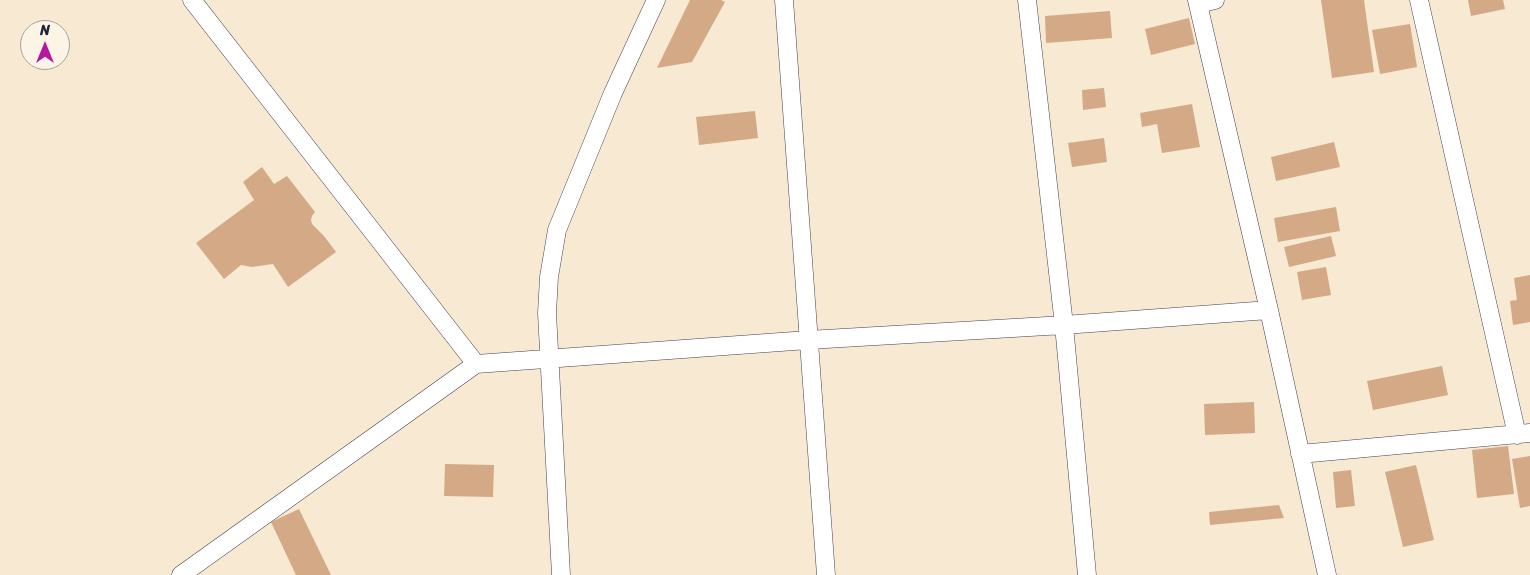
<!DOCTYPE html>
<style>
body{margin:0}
#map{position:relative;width:1530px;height:575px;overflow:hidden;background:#f8e9d2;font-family:Sriracha,sans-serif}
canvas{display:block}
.north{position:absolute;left:20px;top:20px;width:50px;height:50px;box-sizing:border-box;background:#fcf5e5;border:1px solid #a5a1a1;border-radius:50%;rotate:0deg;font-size:14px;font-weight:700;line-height:20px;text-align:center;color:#22223b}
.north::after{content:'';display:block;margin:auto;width:18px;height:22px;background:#b5179e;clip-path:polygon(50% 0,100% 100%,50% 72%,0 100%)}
</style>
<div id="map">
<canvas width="1530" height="575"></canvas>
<div class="north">N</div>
</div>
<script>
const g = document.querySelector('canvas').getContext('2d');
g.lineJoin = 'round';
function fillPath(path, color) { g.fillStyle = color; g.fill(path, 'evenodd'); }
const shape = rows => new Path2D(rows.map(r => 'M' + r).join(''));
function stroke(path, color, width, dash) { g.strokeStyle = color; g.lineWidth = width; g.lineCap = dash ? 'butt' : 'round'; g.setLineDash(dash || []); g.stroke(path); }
const building = shape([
 [690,0,721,0,725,2,692,62,657,68],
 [1321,0,1364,0,1374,72,1332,78],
 [1468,0,1503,0,1505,9,1471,16],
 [1110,11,1112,38,1046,43,1045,16],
 [1189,18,1195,44,1151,55,1145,29],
 [1410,24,1417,67,1380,74,1372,30],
 [1104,88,1106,107,1083,110,1082,90],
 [1192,104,1200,147,1162,153,1157,124,1142,127,1140,113],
 [755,111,758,138,699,145,696,117],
 [1104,138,1107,162,1072,167,1068,143],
 [1334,142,1340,167,1276,181,1271,157],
 [262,167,274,184,287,176,315,212,312,216,311,220,312,224,324,236,336,252,288,287,273,264,252,267,241,265,224,279,196,243,254,200,243,182],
 [1336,207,1340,231,1278,242,1274,218],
 [1331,236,1336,256,1289,267,1284,247],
 [1326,267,1331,295,1302,300,1297,272],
 [1530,275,1530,322,1513,325,1510,301,1517,300,1514,278],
 [1442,366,1448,395,1373,410,1367,381],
 [1254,402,1255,433,1205,435,1204,404],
 [1508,446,1514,494,1477,498,1472,450],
 [1530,456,1530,506,1520,508,1512,459],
 [445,464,494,465,493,497,444,496],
 [1416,465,1434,540,1403,547,1385,472],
 [1351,470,1355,506,1336,508,1333,472],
 [1279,505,1284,518,1210,525,1209,512],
 [299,509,331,575,296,575,271,522]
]);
const minor = shape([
 [192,0,476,364],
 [784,0,826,575],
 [1027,0,1064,325,1087,575],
 [1197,0,1269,310,1327,575],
 [1419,0,1517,435],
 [1198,4,1215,0],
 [1300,454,1530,433],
 [181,575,476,364,808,340,1064,325,1269,310],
 [561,575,547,313,549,277,557,230,613,93,656,0]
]);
fillPath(building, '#d4a986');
stroke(minor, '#424052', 19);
stroke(minor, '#fff', 18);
</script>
